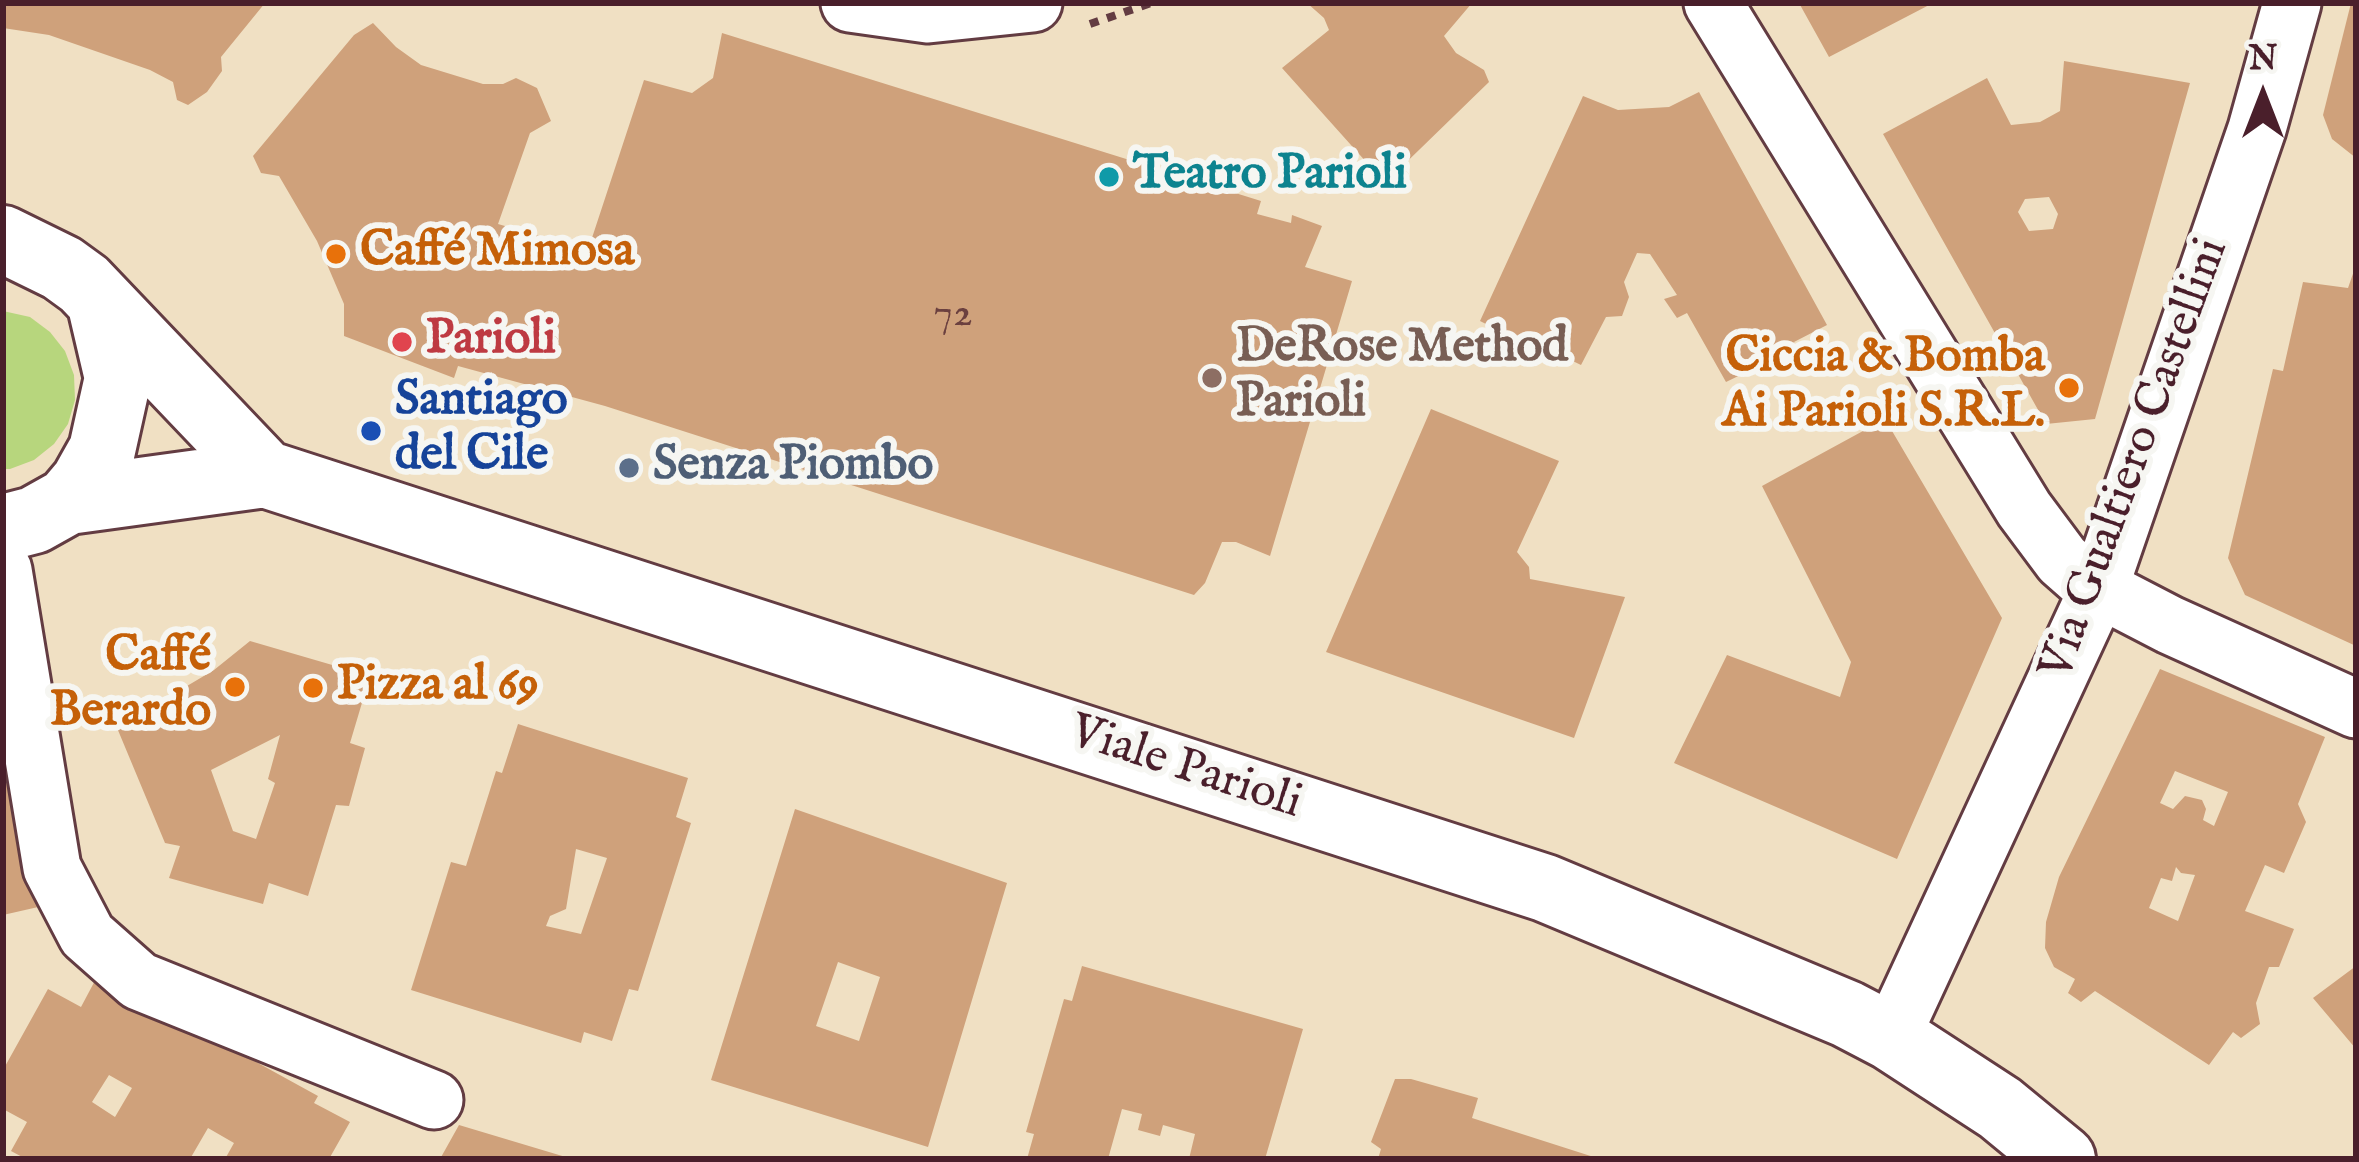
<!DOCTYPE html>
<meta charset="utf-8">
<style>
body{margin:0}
#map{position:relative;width:2359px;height:1162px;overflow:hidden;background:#f0e0c3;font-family:"IM FELL English",serif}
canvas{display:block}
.frame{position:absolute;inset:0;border:6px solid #4a1f2b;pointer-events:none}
.north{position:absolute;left:2203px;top:36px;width:120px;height:120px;-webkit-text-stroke:9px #f6f6f2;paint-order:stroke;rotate:0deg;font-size:33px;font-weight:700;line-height:48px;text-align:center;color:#4a1f2b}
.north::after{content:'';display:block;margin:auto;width:42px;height:54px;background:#4a1f2b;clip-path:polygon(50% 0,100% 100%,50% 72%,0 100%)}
</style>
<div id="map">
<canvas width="2359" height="1162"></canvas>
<div class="frame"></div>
<div class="north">N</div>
</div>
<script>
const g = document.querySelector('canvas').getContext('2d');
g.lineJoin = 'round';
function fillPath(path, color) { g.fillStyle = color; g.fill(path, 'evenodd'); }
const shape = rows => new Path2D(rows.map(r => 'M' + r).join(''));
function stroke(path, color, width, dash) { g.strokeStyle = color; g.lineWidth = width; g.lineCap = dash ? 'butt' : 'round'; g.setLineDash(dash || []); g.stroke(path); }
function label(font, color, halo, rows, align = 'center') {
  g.font = font + ' "IM FELL English",serif'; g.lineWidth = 12; g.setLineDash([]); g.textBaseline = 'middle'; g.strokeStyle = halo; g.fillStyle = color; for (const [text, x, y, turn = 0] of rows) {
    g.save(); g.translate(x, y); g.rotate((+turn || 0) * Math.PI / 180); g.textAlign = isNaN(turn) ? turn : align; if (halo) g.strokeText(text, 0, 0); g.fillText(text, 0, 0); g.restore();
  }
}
const green = shape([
 [3,311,30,317,50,332,65,351,74,375,75,400,68,424,54,444,34,460,10,469,3,469]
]);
const building = shape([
 [3,3,265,3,221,57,222,71,207,92,188,105,177,100,173,82,150,70,49,35,3,28],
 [1307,3,1472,3,1444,36,1456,53,1484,70,1489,82,1385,183,1282,68,1329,30,1324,18],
 [1799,3,1933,3,1829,57],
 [2351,3,2356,3,2356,158,2332,139,2323,115],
 [373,23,396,47,421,65,483,84,503,84,516,78,537,88,551,121,530,133,498,224,588,250,644,80,692,93,713,78,722,33,1261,201,1257,214,1291,223,1292,215,1322,226,1305,267,1352,281,1270,556,1236,542,1222,542,1205,583,1194,595,605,406,458,366,454,378,344,336,344,304,317,241,279,176,261,173,253,156,354,35],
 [2064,61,2190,83,2095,419,2046,424,1883,134,1987,78,2011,125,2040,122,2060,111],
 [2049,197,2058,214,2053,229,2029,231,2018,212,2025,199],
 [1699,92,1827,325,1794,342,1799,356,1768,374,1761,365,1726,382,1687,313,1677,318,1664,299,1677,295,1650,254,1637,253,1624,282,1629,297,1622,316,1606,317,1581,365,1550,350,1541,354,1525,352,1514,338,1480,321,1583,96,1618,110,1669,107],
 [2356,265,2356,646,2245,595,2228,558,2273,369,2283,371,2303,282,2348,288],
 [1431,409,1559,461,1517,552,1529,567,1530,579,1625,597,1574,738,1326,652],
 [1885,419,2002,618,1897,859,1674,763,1727,655,1840,697,1851,662,1762,486],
 [250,641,370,676,350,743,365,748,349,806,336,805,308,896,269,883,263,904,169,878,180,846,165,843,115,723,138,715,214,670],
 [280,735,268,779,275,783,256,839,233,831,211,770],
 [2160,669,2325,737,2298,804,2306,822,2284,873,2265,865,2245,911,2294,929,2279,967,2269,967,2256,1003,2260,1024,2241,1038,2233,1032,2209,1065,2095,991,2081,1002,2068,993,2075,979,2054,967,2045,948,2046,922,2059,877],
 [2175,771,2228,792,2214,826,2203,820,2206,809,2202,800,2185,796,2173,809,2160,803],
 [2176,867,2181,873,2195,875,2178,921,2149,908,2161,878,2172,881],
 [518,724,688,778,676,817,691,823,638,991,629,989,612,1041,584,1032,581,1043,411,990,451,862,466,866,496,771,502,773],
 [576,849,607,858,581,934,546,926,550,916,566,909],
 [15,748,47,905,3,915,3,750],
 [795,809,1007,883,928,1147,711,1080],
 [838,962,880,977,859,1041,816,1026],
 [1082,966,1303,1029,1265,1159,1189,1159,1195,1134,1163,1125,1160,1136,1138,1130,1142,1114,1122,1109,1108,1159,1027,1159,1034,1134,1026,1132,1064,999,1072,1001],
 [2356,966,2356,1049,2313,998],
 [98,975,318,1096,314,1103,350,1122,329,1159,225,1159,234,1143,208,1128,190,1159,26,1159,11,1151,27,1122,3,1109,3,1070,48,989,81,1007],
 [109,1075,132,1088,115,1117,92,1102],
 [1395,1079,1411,1079,1478,1098,1472,1118,1600,1159,1378,1159,1381,1149,1371,1142],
 [459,1125,569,1158,569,1159,440,1159]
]);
const path = shape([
 [1090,24,1151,3]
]);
const minor = shape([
 [850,3,928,14,1033,3],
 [1713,3,2024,509,2062,560,2087,582,2170,625,2356,709],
 [3,570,52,868,87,935,139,981,434,1100],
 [1891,1037,2099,588,2257,129,2292,3]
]);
const secondary = shape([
 [3,239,62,268,84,284,265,474],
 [68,501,84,482,102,450,118,378,100,301],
 [3,528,34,520,68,501,265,474,1545,888,1847,1014,1891,1037,2000,1108,2062,1159]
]);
const markers = [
 [1109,177,12,"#0f9aa8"],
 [336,254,12,"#e8710a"],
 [402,342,12,"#e0444e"],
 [1212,378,12,"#8d6e63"],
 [2069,388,12,"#e8710a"],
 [371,431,12,"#1a4fb4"],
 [629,468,12,"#5c6f8a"],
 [235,687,12,"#e8710a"],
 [313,688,12,"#e8710a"]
];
const numberNames = [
 ["72",953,316]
];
const cultureNames = [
 ["Teatro Parioli",1133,177]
];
const foodNames = [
 ["Caffé Mimosa",360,254],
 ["Ciccia & Bomba",2045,360,"right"],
 ["Ai Parioli S.R.L.",2045,415,"right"],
 ["Caffé",211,659,"right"],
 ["Berardo",211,714,"right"],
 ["Pizza al 69",337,688]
];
const healthNames = [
 ["Parioli",426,342]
];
const educationNames = [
 ["DeRose Method",1236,350],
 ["Parioli",1236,405]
];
const transitNames = [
 ["Santiago",395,403],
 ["del Cile",395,458]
];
const streetNames = [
 ["Via Gualtiero Castellini",2137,460,-70],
 ["Viale Parioli",1185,770,18]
];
const serviceNames = [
 ["Senza Piombo",653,468]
];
fillPath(green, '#b7d67d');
fillPath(building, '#cfa17b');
stroke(minor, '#633c42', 63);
stroke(secondary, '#633c42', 72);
stroke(path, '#633c42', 8, [9, 9]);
stroke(minor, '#fff', 57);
stroke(secondary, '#fff', 66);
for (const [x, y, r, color] of markers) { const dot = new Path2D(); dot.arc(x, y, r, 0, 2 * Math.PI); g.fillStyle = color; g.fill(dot); stroke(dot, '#f6f6f2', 4.5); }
label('42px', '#6b403f', null, numberNames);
label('bold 48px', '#0d838f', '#f6f6f2', cultureNames, 'left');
label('bold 48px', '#c56008', '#f6f6f2', foodNames, 'left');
label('bold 48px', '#be3a42', '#f6f6f2', healthNames, 'left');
label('bold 48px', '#785e54', '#f6f6f2', educationNames, 'left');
label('bold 48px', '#164399', '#f6f6f2', transitNames, 'left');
label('48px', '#4a1f2b', '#f6f6f2', streetNames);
label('bold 48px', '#4e5e75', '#f6f6f2', serviceNames, 'left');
</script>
